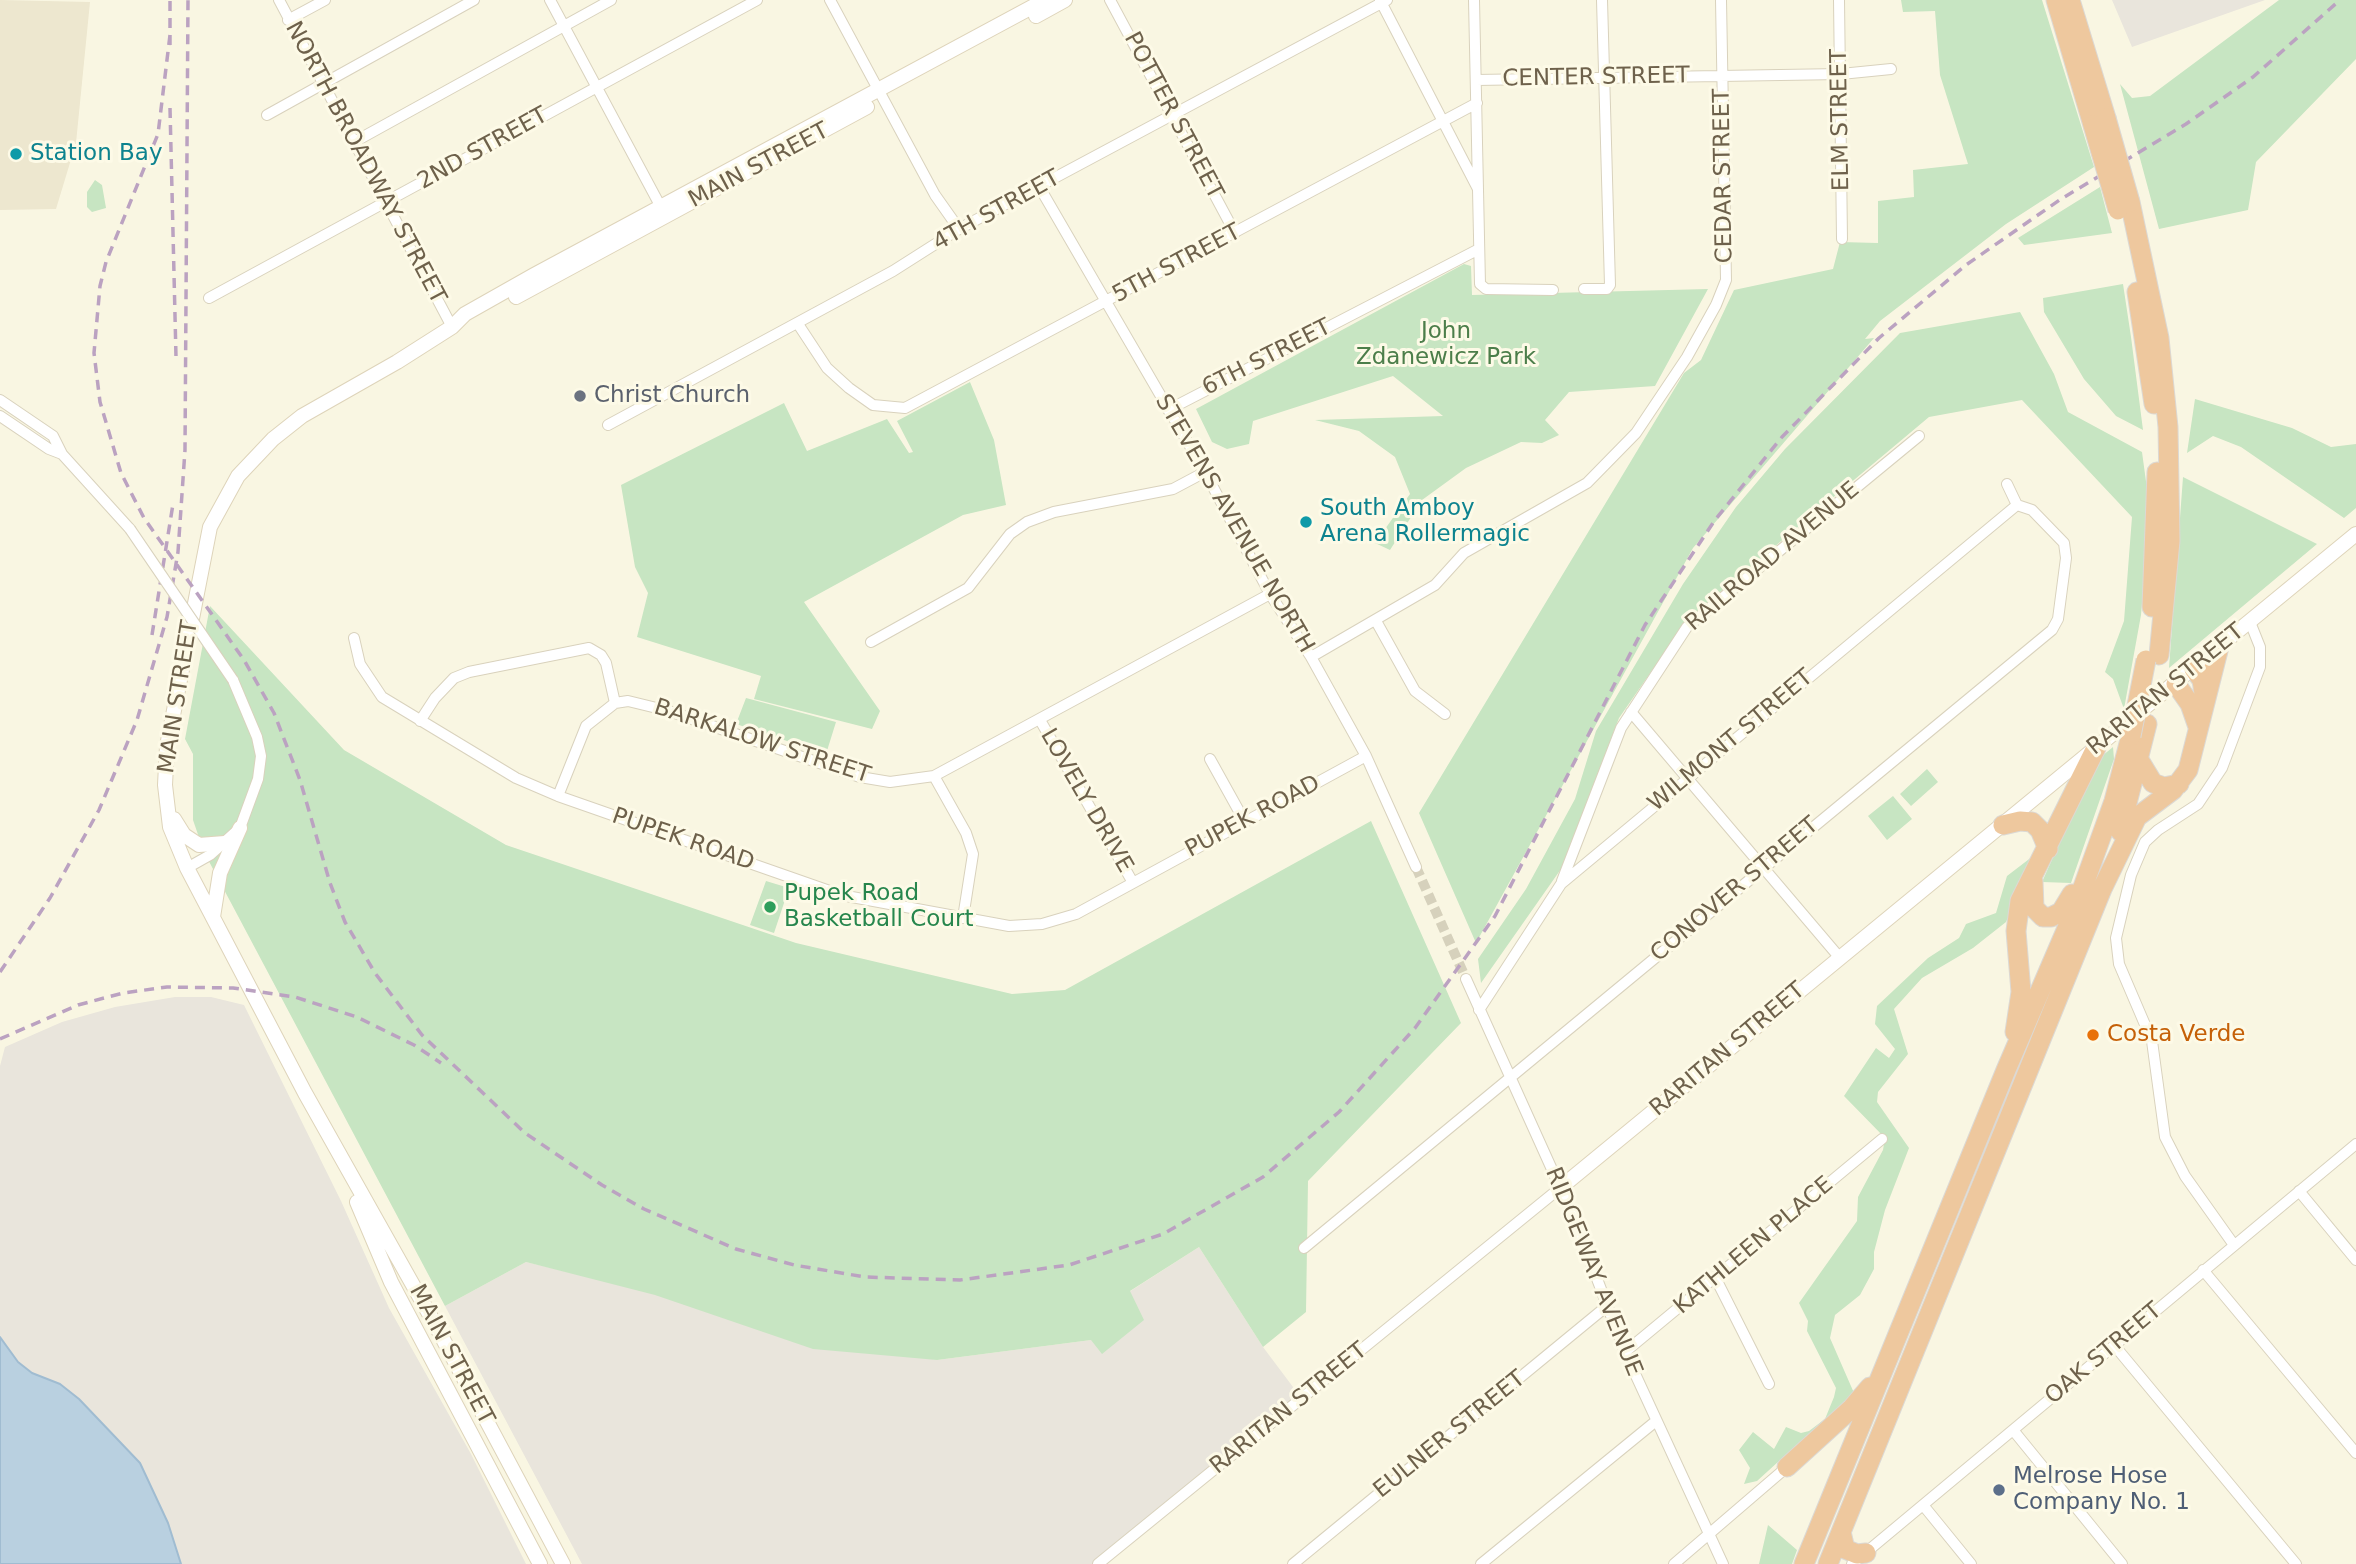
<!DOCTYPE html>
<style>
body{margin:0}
canvas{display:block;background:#f9f6e2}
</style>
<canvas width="2356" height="1564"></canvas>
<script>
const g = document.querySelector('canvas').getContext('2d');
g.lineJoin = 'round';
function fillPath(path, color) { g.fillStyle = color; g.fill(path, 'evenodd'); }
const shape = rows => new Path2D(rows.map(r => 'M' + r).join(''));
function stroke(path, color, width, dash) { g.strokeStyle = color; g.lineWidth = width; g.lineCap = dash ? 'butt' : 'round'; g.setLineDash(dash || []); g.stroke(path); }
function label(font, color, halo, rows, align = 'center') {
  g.font = font + ' "DejaVu Sans",sans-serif'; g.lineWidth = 6; g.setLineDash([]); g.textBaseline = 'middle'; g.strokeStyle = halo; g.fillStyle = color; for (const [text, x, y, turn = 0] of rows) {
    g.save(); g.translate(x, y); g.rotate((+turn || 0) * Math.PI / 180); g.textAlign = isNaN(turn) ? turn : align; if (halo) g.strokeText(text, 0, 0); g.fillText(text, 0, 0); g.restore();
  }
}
const residential = shape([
 [0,0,90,2,76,143,56,209,0,210]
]);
const industrial = shape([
 [2112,0,2265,0,2132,47],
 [175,997,211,997,244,1005,341,1201,389,1308,471,1454,526,1564,181,1564,168,1523,140,1463,79,1399,60,1384,32,1373,18,1362,0,1337,0,1066,5,1047,62,1022,115,1007],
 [1199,1247,1263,1347,1302,1399,1101,1564,582,1564,445,1306,526,1262,937,1360,1091,1340,1129,1292]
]);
const green = shape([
 [1901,0,2042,0,2094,167,2006,224,1880,321,1865,339,1874,338,1693,548,1476,943,1419,813,1684,373,1701,360,1734,290,1833,269,1840,242,1878,243,1878,201,1914,197,1913,170,1968,164,1940,75,1935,11,1903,12],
 [2279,0,2356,0,2356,59,2256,162,2248,210,2159,229,2120,84,2132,98,2150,96],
 [95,180,102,185,106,208,92,212,87,207,87,192],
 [2100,187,2112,233,2024,245,2018,238],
 [1464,264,1471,266,1472,295,1708,289,1655,386,1569,392,1545,420,1559,435,1542,443,1521,442,1466,468,1422,500,1390,550,1375,543,1410,494,1395,457,1359,431,1315,420,1443,416,1393,376,1253,421,1249,444,1227,449,1212,442,1196,409],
 [2123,284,2131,337,2143,430,2116,416,2084,379,2044,312,2043,298],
 [2020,312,2054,374,2068,412,2142,452,2150,511,2141,615,2124,709,2113,679,2105,672,2124,621,2132,517,2022,400,1929,417,1687,620,1619,718,1561,869,1481,983,1478,959,1526,889,1575,799,1596,731,1683,584,1736,507,1785,449,1900,333],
 [970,382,994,440,1006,505,963,515,804,602,880,711,872,729,754,699,761,676,637,637,648,593,635,567,621,485,784,403,807,451,887,419,909,453,913,452,897,421],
 [2195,399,2292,428,2331,447,2356,444,2356,508,2344,518,2241,447,2213,436,2187,453],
 [2183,477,2317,544,2169,668],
 [210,606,344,750,506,845,796,943,1012,994,1065,990,1371,821,1461,1023,1308,1181,1306,1312,1263,1347,1199,1247,1130,1291,1144,1320,1102,1354,1091,1340,937,1360,813,1349,655,1295,526,1262,445,1306,204,852,193,820,193,754,185,739],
 [746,698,836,722,826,754,736,724],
 [2113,747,2114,759,2071,883,2042,882,2096,761],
 [1927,769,1938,782,1911,806,1900,794],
 [1893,796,1912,819,1887,840,1868,816],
 [2037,853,2006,922,1973,948,1922,978,1894,1009,1908,1054,1878,1092,1877,1102,1909,1148,1885,1210,1874,1252,1874,1269,1860,1295,1835,1315,1830,1338,1854,1393,1757,1481,1744,1484,1750,1468,1739,1450,1753,1432,1774,1449,1786,1427,1801,1433,1809,1431,1825,1419,1834,1397,1836,1388,1807,1331,1808,1321,1799,1303,1857,1221,1858,1197,1883,1150,1885,1138,1844,1096,1876,1048,1889,1058,1895,1049,1875,1024,1877,1006,1928,958,1959,938,1966,924,1996,913,2007,876],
 [766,881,789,888,774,933,750,925],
 [1768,1525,1797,1550,1792,1564,1759,1564]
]);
const water = shape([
 [0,1337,18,1362,32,1373,60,1384,79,1399,140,1463,168,1523,181,1564,0,1564,0,1337]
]);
const streetTunnel = shape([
 [1416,867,1466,979]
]);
const street = shape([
 [279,0,452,327],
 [550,0,663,211],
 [830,0,935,195,959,229],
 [1110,0,1235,233],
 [1380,0,1478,189],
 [1474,0,1480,284,1486,289,1553,290],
 [1839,0,1842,239],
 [288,20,325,0],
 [1476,80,1841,74,1891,69],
 [267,115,474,0],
 [354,142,611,0],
 [1040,188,1205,472,1270,594,1311,657,1366,756,1416,867],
 [1584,289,1607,289,1610,285,1602,0],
 [209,298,757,0],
 [798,324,827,368,849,388,873,405,905,408,1477,103],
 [0,400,53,436,62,454,130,529],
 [1168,410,1479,249],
 [0,416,49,449,62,454],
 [608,425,893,271,959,229,1387,0],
 [2007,484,2017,505],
 [1376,621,1415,691,1445,714],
 [354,638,360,664,382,697,516,778,558,796,841,895,1009,926,1042,924,1076,914,1366,756],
 [871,642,968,588,1010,534,1027,522,1054,512,1173,489,1205,472],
 [1311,657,1435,585,1464,553,1587,483,1636,433,1687,357,1716,305,1726,280,1721,0],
 [1631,712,1840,958],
 [1040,720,1132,881],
 [420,721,435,698,454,678,469,672,589,648,601,655,606,663,615,703],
 [1210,759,1245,822],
 [934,776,966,833,973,854,963,918],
 [558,796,586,726,615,703,628,701,669,711,860,777,890,782,934,776,1270,594],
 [187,868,210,855,240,828,258,779,261,756,257,737,233,680],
 [1562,881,1621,728,1687,627,1919,436],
 [1466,979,1573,1216,1625,1352,1723,1564],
 [1479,1010,1561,884,2017,505],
 [2299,1191,2356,1260],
 [2234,1245,2185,1176,2165,1137,2152,1041,2119,964,2116,938,2131,875,2145,842,2158,830,2198,804,2222,768,2260,667,2260,647,2250,622],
 [1304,1248,2052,630,2058,619,2066,558,2064,543,2032,510,2017,505],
 [2203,1270,2356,1453],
 [1716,1279,1769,1384],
 [2114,1345,2296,1564],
 [1625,1352,1882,1139],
 [2013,1430,2122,1564],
 [1923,1505,1971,1564],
 [1098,1564,1560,1188],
 [1293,1564,1607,1306],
 [1481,1564,1656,1421],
 [1674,1564,1787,1467],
 [1852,1564,2356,1144]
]);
const secondary = shape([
 [1036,16,1065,0],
 [516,297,867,107],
 [174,819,184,835,199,845,225,843],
 [213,917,220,873,240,828],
 [1560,1188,2356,534],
 [357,1202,391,1282,540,1564],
 [563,1564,436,1326,305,1093,187,868,170,827,165,785,167,746,210,527,238,476,273,439,302,416,397,362,452,327,465,314,534,275,1045,0]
]);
const highway = shape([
 [2056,0,2093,125],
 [2070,0,2106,118],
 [2130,202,2159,338,2168,427,2170,541,2159,655],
 [2137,292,2154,404],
 [2152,607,2157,472],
 [2194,669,2202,680,2205,700],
 [2176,684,2190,704,2198,727],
 [2139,760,2153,783,2164,787,2179,784],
 [2003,825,2020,821,2032,822,2040,830,2048,849],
 [2120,831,2147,724],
 [2033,881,2034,908,2043,917,2051,917,2061,912,2072,894],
 [2015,1032,2021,992,2016,931,2020,901,2096,748],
 [1787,1467,1852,1408,1870,1387],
 [1841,1532,1845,1549,1857,1554,1866,1553],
 [1804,1564,2006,1070,2074,912,2114,801,2131,736],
 [1828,1564,2102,889,2137,817,2173,790,2188,770,2219,647]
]);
const rail = shape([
 [170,35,158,134,106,262,100,286,94,353,100,402,121,473,144,518,244,660,274,713,300,780,330,883,345,922,375,973,422,1035,525,1133,602,1185,644,1209,736,1249,794,1265,865,1277,960,1280,1069,1265,1163,1234,1263,1177,1339,1112,1415,1028,1495,916,1645,625,1715,520,1782,437,1879,338,1966,265,2061,199,2186,124,2253,77,2340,0],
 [170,45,170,0],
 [170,108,176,357],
 [152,635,173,504],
 [0,972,50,898,99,810,137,720,167,617,178,552,185,450,188,0],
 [0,1039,78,1005,123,993,167,987,233,988,295,997,357,1017,414,1045,441,1063]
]);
const streetBridge = shape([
 [130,529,233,680]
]);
const highwayBridge = shape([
 [2106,118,2130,202],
 [2093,125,2118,210],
 [2131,736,2146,660]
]);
const markers = [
 [16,154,7,"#0f9aa8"],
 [580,396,7,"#6b7280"],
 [1306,522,7,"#0f9aa8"],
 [770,907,7,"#2e9e5b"],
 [2093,1035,7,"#e8710a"],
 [1999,1490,7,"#5c6f8a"]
];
const streetNames = [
 ["CENTER STREET",1596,78,-1],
 ["POTTER STREET",1173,116,62],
 ["ELM STREET",1841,120,-91],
 ["2ND STREET",483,149,-29],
 ["NORTH BROADWAY STREET",365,163,62],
 ["MAIN STREET",759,166,-28],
 ["CEDAR STREET",1724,176,-91],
 ["4TH STREET",997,211,-29],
 ["5TH STREET",1177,264,-28],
 ["6TH STREET",1267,358,-27],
 ["STEVENS AVENUE NORTH",1234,524,60],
 ["RAILROAD AVENUE",1773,557,-40],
 ["RARITAN STREET",2166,690,-39],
 ["MAIN STREET",179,697,-81],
 ["WILMONT STREET",1731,741,-40],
 ["BARKALOW STREET",762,742,18],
 ["LOVELY DRIVE",1086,801,60],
 ["PUPEK ROAD",1253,817,-28],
 ["PUPEK ROAD",683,840,19],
 ["CONOVER STREET",1735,890,-40],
 ["RARITAN STREET",1728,1050,-40],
 ["KATHLEEN PLACE",1754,1246,-40],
 ["RIDGEWAY AVENUE",1593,1272,68],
 ["OAK STREET",2104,1354,-40],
 ["MAIN STREET",451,1355,62],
 ["RARITAN STREET",1289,1409,-39],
 ["EULNER STREET",1450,1435,-39]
];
const cultureNames = [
 ["Station Bay",30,154],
 ["South Amboy",1320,509],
 ["Arena Rollermagic",1320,535]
];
const parkNames = [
 ["John",1446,332],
 ["Zdanewicz Park",1446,358]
];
const worshipNames = [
 ["Christ Church",594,396]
];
const leisureNames = [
 ["Pupek Road",784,894],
 ["Basketball Court",784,920]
];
const foodNames = [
 ["Costa Verde",2107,1035]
];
const serviceNames = [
 ["Melrose Hose",2013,1477],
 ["Company No. 1",2013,1503]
];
fillPath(residential, '#ede7cf');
fillPath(industrial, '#e9e5dc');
fillPath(green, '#c7e5c2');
fillPath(water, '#b9d0e0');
stroke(water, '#a0bcd1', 2);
stroke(streetTunnel, '#d6d1bc', 10, [10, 5]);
stroke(street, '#d9d2bd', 12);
stroke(secondary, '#ded4ba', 16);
stroke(highway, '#dcd9d4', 21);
stroke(street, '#fff', 10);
stroke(secondary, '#fff', 14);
stroke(highway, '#eec89e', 19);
stroke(rail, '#bba2c1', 3.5, [10, 7]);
stroke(streetBridge, '#d9d2bd', 12, []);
stroke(highwayBridge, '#dcd9d4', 21, []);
stroke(streetBridge, '#fff', 10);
stroke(highwayBridge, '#eec89e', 19);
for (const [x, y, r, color] of markers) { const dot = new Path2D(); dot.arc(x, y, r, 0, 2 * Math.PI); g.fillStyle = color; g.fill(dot); stroke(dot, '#fdfae7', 2.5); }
label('23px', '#6e614b', '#fdfae7', streetNames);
label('23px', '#0d838f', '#fdfae7', cultureNames, 'left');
label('23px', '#4c7e4a', '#fdfae7', parkNames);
label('23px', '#5b616d', '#fdfae7', worshipNames, 'left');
label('23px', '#27864d', '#fdfae7', leisureNames, 'left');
label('23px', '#c56008', '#fdfae7', foodNames, 'left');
label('23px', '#4e5e75', '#fdfae7', serviceNames, 'left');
</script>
